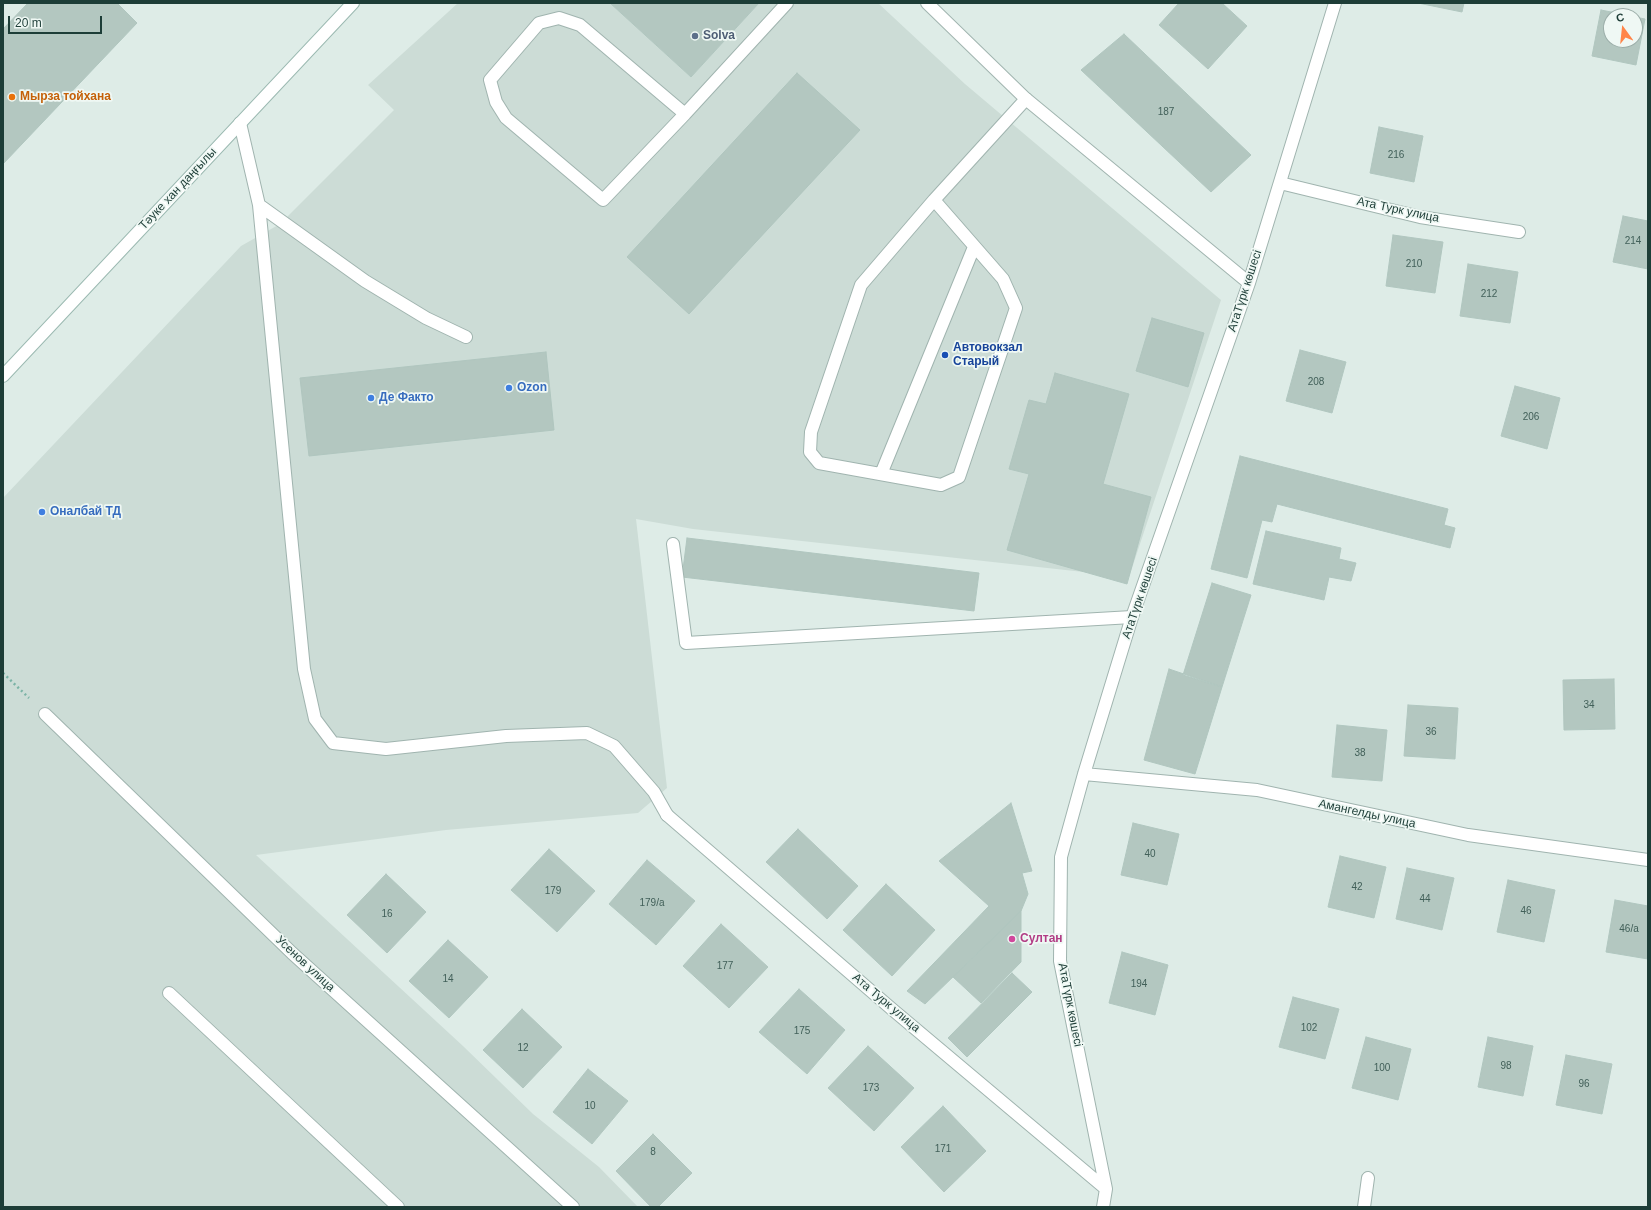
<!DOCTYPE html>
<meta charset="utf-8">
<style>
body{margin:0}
#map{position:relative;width:1651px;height:1210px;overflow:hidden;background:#deece7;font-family:Helvetica,sans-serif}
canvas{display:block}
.frame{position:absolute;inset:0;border:4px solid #1d3d37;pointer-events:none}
.north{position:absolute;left:1603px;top:8px;width:40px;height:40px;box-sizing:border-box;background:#eff8f4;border:1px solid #9bada8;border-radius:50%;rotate:345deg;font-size:11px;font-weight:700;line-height:16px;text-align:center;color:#1d3d37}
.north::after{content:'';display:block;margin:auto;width:14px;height:18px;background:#ff8549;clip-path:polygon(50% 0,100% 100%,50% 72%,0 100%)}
.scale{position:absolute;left:8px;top:16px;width:94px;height:18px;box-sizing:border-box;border:2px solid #1d3d37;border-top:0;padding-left:5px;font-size:12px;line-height:14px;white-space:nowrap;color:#1d3d37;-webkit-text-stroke:3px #eff8f4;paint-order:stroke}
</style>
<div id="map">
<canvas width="1651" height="1210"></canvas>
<div class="frame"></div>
<div class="north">С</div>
<div class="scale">20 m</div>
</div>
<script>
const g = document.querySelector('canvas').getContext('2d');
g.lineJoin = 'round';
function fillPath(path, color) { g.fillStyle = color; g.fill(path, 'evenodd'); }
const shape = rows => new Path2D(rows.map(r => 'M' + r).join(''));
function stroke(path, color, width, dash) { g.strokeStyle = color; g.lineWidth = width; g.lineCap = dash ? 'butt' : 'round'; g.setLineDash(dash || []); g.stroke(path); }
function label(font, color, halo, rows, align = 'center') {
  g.font = font + ' Helvetica,sans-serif'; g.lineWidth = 3.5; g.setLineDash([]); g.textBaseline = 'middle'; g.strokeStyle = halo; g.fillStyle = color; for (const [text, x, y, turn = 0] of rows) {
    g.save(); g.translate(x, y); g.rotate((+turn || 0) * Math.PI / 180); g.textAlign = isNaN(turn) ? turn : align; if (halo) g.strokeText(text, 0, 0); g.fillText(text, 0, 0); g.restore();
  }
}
const built = shape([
 [458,3,610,3,691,77,759,3,878,3,965,84,1221,300,1129,577,693,529,636,519,667,788,638,813,446,830,256,855,463,1046,533,1114,599,1167,638,1207,3,1207,3,498,241,246,280,224,394,110,368,85]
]);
const building = shape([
 [28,3,117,3,137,23,3,164,3,29,28,3],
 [610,3,759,3,691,77,610,3],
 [1179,3,1222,3,1247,26,1208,69,1159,25,1179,3],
 [1418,3,1464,3,1462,12,1418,3],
 [1601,10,1631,16,1611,16,1611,40,1635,40,1635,17,1645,19,1636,65,1592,56,1601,10],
 [1124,34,1251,155,1211,192,1081,70,1124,34],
 [797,73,860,130,689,314,627,257,797,73],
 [1379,127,1423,136,1414,182,1370,173,1379,127],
 [1623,216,1648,221,1648,269,1613,262,1623,216],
 [1393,235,1443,242,1435,293,1386,286,1393,235],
 [1468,264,1518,272,1510,323,1460,316,1468,264],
 [1152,318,1204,333,1188,387,1136,371,1152,318],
 [1300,350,1346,362,1332,413,1286,401,1300,350],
 [546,352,554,430,309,456,300,378,546,352],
 [1055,373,1129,394,1103,484,1151,497,1127,584,1007,550,1029,474,1009,469,1029,400,1046,404,1055,373],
 [1515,386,1560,398,1547,449,1501,436,1515,386],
 [1240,456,1448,509,1444,525,1455,528,1450,548,1277,504,1272,522,1262,520,1247,578,1211,569,1240,456],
 [1266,531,1341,548,1339,559,1356,563,1351,581,1329,577,1324,600,1253,584,1266,531],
 [687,538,979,573,974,611,682,577,687,538],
 [1212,583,1251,595,1222,687,1183,675,1212,583],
 [1169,669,1222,687,1195,774,1144,760,1169,669],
 [1614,679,1615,729,1564,730,1563,680,1614,679],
 [1408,705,1458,708,1455,759,1404,756,1408,705],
 [1337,725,1387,730,1382,781,1332,777,1337,725],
 [1011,803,1032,871,1022,873,1028,894,1021,911,925,1004,907,991,989,906,939,861,1011,803],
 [1133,823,1179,834,1167,885,1121,875,1133,823],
 [798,829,858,886,827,919,766,862,798,829],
 [549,849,595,891,557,932,511,890,549,849],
 [1340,856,1386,867,1374,918,1328,907,1340,856],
 [647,860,695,901,656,945,609,904,647,860],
 [1407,868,1454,878,1442,930,1396,919,1407,868],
 [386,874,426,912,387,953,347,915,386,874],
 [1508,880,1555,890,1544,942,1497,932,1508,880],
 [886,884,935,930,892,976,843,930,886,884],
 [1615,900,1648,906,1648,959,1606,952,1615,900],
 [1021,911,1021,962,981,1003,953,977,1021,911],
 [721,924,768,967,729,1008,683,966,721,924],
 [448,940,488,977,449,1018,409,981,448,940],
 [1122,952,1168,965,1155,1015,1109,1003,1122,952],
 [1012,973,1032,992,967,1057,948,1038,1012,973],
 [799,989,845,1030,807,1074,759,1032,799,989],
 [1293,997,1339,1009,1325,1059,1279,1047,1293,997],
 [522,1009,562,1047,523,1088,483,1050,522,1009],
 [1366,1037,1411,1049,1398,1100,1352,1088,1366,1037],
 [1488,1037,1533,1046,1523,1096,1478,1087,1488,1037],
 [868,1046,914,1088,874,1131,828,1088,868,1046],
 [1566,1055,1612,1064,1602,1114,1556,1105,1566,1055],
 [588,1069,628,1101,592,1144,553,1112,588,1069],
 [943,1106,986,1151,944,1192,901,1147,943,1106],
 [653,1134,692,1173,658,1207,651,1207,616,1171,653,1134]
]);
const path = shape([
 [3,673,29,698]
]);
const lane = shape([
 [685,114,603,200,506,118,496,102,490,80,539,23,559,18,580,25,685,114,787,3],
 [240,123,259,205,304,669,315,719,333,743,386,749,506,736,587,733,614,746,654,792,667,815],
 [934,200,1003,279,1016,308,959,477,941,485,819,463,810,452,811,432,861,285,934,200,1026,99],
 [259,205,365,281,426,318,466,337],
 [881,474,974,247],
 [673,544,686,643,1132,617],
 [169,993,398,1207]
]);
const street = shape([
 [927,3,1026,99,1249,283],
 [1280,183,1420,217,1519,232],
 [45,714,292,953,573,1207],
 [1084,774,1257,790,1468,835,1648,860],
 [667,815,893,1010,1106,1189],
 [1103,1207,1106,1189,1060,961,1061,857,1084,774,1132,617,1249,283,1335,3],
 [1364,1207,1368,1178]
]);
const secondary = shape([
 [3,376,353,3]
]);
const markers = [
 [695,36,4,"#5c6f8a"],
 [12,97,4,"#e8710a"],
 [945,355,4,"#1a4fb4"],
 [509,388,4,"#3f7fe0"],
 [371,398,4,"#3f7fe0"],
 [42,512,4,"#3f7fe0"],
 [1012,939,4,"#d1479c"]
];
const numberNames = [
 ["187",1166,112],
 ["216",1396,155],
 ["214",1633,241],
 ["210",1414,264],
 ["212",1489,294],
 ["208",1316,382],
 ["206",1531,417],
 ["34",1589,705],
 ["36",1431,732],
 ["38",1360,753],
 ["40",1150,854],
 ["42",1357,887],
 ["179",553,891],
 ["44",1425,899],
 ["179/а",652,903],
 ["46",1526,911],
 ["16",387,914],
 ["46/а",1629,929],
 ["177",725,966],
 ["14",448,979],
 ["194",1139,984],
 ["102",1309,1028],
 ["175",802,1031],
 ["12",523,1048],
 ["98",1506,1066],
 ["100",1382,1068],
 ["96",1584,1084],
 ["173",871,1088],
 ["10",590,1106],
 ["171",943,1149],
 ["8",653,1152]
];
const serviceNames = [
 ["Solva",703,36]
];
const foodNames = [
 ["Мырза тойхана",20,97]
];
const streetNames = [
 ["Тәуке хан даңғылы",178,189,-47],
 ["Ата Турк улица",1398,210,12],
 ["АтаТүрк көшесі",1245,291,-72],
 ["АтаТүрк көшесі",1140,598,-71],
 ["Амангелды улица",1367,814,12],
 ["Усенов улица",305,964,43],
 ["Ата Турк улица",886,1003,40],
 ["АтаТүрк көшесі",1070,1005,79]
];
const transitNames = [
 ["Автовокзал",953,348],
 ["Старый",953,362]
];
const shopNames = [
 ["Ozon",517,388],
 ["Де Факто",379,398],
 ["Оналбай ТД",50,512]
];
const hotelNames = [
 ["Султан",1020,939]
];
fillPath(built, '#ccdcd6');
fillPath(building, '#b3c7c0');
stroke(building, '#b0c6bf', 1);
stroke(lane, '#a0b4af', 14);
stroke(street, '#a0b4af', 14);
stroke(secondary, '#9bb9b1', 14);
stroke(path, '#7ab3a6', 2.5, [2, 3]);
stroke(lane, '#fff', 12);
stroke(street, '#fff', 12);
stroke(secondary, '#fff', 12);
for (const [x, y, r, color] of markers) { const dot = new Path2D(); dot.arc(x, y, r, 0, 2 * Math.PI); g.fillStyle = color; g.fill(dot); stroke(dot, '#eff8f4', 1.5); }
label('10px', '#426059', null, numberNames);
label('bold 12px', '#4e5e75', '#eff8f4', serviceNames, 'left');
label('bold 12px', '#c56008', '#eff8f4', foodNames, 'left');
label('12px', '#1d3d37', '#eff8f4', streetNames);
label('bold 12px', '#164399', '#eff8f4', transitNames, 'left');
label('bold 12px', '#366cbe', '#eff8f4', shopNames, 'left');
label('bold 12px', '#b23c85', '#eff8f4', hotelNames, 'left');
</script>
